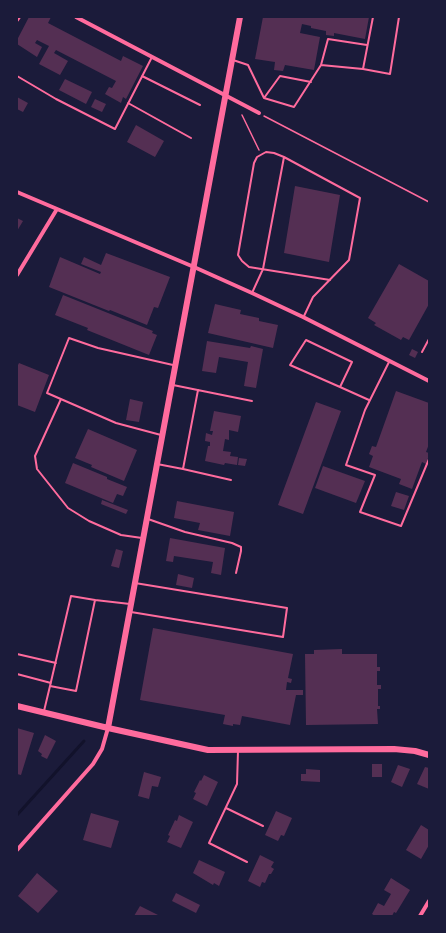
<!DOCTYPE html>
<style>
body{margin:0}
#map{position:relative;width:446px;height:933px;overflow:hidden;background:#1b1b3a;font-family:Barlow,sans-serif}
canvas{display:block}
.frame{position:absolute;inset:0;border:18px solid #1b1b3a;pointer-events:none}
</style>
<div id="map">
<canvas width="446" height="933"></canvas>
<div class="frame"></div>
</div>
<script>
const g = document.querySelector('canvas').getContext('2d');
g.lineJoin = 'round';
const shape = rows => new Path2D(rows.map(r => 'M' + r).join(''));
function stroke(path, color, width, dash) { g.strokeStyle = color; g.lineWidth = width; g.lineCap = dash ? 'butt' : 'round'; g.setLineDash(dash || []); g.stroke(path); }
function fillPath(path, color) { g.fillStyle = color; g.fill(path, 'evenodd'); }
const stream = shape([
 [17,815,84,741]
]);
const building = shape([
 [29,17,51,17,48,23,121,61,123,56,143,66,126,99,123,97,121,103,105,94,109,87,112,88,116,81,56,50,54,53,68,61,60,75,39,64,49,46,37,40,35,43,42,47,37,57,17,44,17,40],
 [263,17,369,17,365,39,334,33,334,36,326,35,326,31,311,28,311,26,302,24,300,33,320,37,314,70,285,65,283,71,274,70,275,62,255,59],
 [65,79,92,92,86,104,59,90],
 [17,97,28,103,23,112,17,109],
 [95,99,106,104,102,112,91,107],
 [136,125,164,141,155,157,127,142],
 [295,186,340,195,329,262,284,253],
 [17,218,23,221,17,231],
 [106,253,170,277,158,308,154,307,147,325,110,310,109,311,49,287,60,257,100,274,101,272,81,264,84,257,101,265],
 [399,264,429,281,429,304,409,340,403,337,401,340,374,325,376,323,368,318],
 [63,295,153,331,152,333,157,335,149,355,87,330,88,328,55,315],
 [215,304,241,310,240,314,259,318,259,321,278,325,273,348,208,333],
 [207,341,250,348,251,346,263,349,256,388,244,386,248,362,219,357,216,373,202,371],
 [412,349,418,352,415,358,409,355],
 [19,363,49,375,35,412,17,405,17,367],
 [396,391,429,403,429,444,426,452,429,453,429,455,426,464,422,462,412,489,399,484,401,479,369,467,373,456,369,454,372,446,376,447],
 [130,399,143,402,139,422,126,420],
 [316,402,341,411,303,514,278,505],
 [214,411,241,416,238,432,229,430,229,440,225,439,223,451,231,452,230,456,238,457,237,465,225,463,224,465,205,461,208,446,210,446,210,442,205,441,206,433,212,435,213,431,210,431],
 [88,429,137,450,124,481,91,467,92,465,75,458],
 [239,458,247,459,245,466,238,465],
 [73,463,107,477,107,479,127,487,123,496,117,494,113,503,65,483],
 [323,466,365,481,356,503,315,488],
 [396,492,409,496,404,510,391,506],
 [102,500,128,510,126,514,101,504],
 [177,501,234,512,230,536,198,530,200,523,174,518],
 [170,538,225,548,221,575,211,573,213,562,174,556,173,562,166,561],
 [116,549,123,551,119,568,111,566],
 [178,574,194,578,192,588,176,585],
 [153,628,293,654,288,678,292,679,291,683,287,682,286,690,303,690,303,695,296,695,290,725,242,716,240,725,233,724,233,726,223,724,225,715,140,700],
 [342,649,342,654,377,654,377,667,380,667,380,671,377,671,377,685,381,685,381,689,378,689,378,706,380,706,380,709,377,709,378,724,306,725,305,654,314,654,314,650],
 [17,728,34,733,21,775,17,774],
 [45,735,56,741,47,759,41,756,42,754,38,751],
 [372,764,382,764,382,777,372,777],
 [398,765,410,769,402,787,391,782],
 [425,767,429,768,429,789,417,784],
 [306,769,320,770,320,782,301,781,301,774,306,774],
 [144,772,161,777,158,787,152,786,149,799,138,796],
 [204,775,218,782,207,806,193,799,196,793,194,792,200,780,201,781],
 [276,811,292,818,284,836,281,835,278,841,265,835],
 [91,813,119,821,111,848,83,840],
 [179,815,193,822,181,848,167,842,170,836,168,835,175,820,177,821],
 [421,825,429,830,429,845,421,859,406,850],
 [260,855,274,862,271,867,274,869,271,874,269,874,265,883,262,882,260,887,248,881],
 [199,860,225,872,219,886,214,883,213,885,193,873],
 [37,873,58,891,38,913,18,896],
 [391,878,410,890,396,913,394,912,392,916,375,916,372,914,378,903,384,906,391,894,384,890],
 [176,893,200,905,196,913,172,901],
 [140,906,160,916,134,916]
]);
const path = shape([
 [242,115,259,150],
 [264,116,429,202]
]);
const service = shape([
 [233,60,248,65,264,98,294,107,321,65,363,69,373,17],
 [321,65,328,39,367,45],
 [363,69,390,74,399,17],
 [17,76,56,99,115,129,152,57],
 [142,76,200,105],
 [264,98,280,76,311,82],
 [128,103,191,138],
 [284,157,274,153,266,152,257,157,254,163,238,255,242,261,249,267,330,280],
 [252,293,263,269,284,157,360,198,349,260,313,297,304,316],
 [422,352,429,339],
 [389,362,365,410,346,465,375,475,360,512,401,526,429,459],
 [173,385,252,401],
 [340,387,352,362,306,340,290,365,340,387,369,400],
 [61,399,35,456,37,469,68,508,89,521,121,535,142,538],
 [161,435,116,423,47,393,69,338,98,348,173,365],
 [157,464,183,469,198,390],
 [183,469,231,480],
 [148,519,185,532,232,543,241,547,241,551,236,573],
 [131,612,283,637,287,608,135,583],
 [17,654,56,663],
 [17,674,51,683],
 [50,686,71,596,95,600],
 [44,711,50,686,76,691,95,600,130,604],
 [238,751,237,784,209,843,247,862],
 [226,808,263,826]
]);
const minor = shape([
 [76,17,259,113],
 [17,20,19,17],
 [17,192,194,267,252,293,303,317,429,381],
 [17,275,57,209],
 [17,850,93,764,102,749,108,728],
 [420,916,429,901]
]);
const secondary = shape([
 [17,706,108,728,208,750,394,749,415,751,429,755],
 [108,728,240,17]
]);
stroke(stream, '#12122b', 3);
fillPath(building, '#542f53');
stroke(path, '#ff6b9d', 1.5);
stroke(service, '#ff6b9d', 2);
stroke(minor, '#ff6b9d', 4);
stroke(secondary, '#ff6b9d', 6);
</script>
